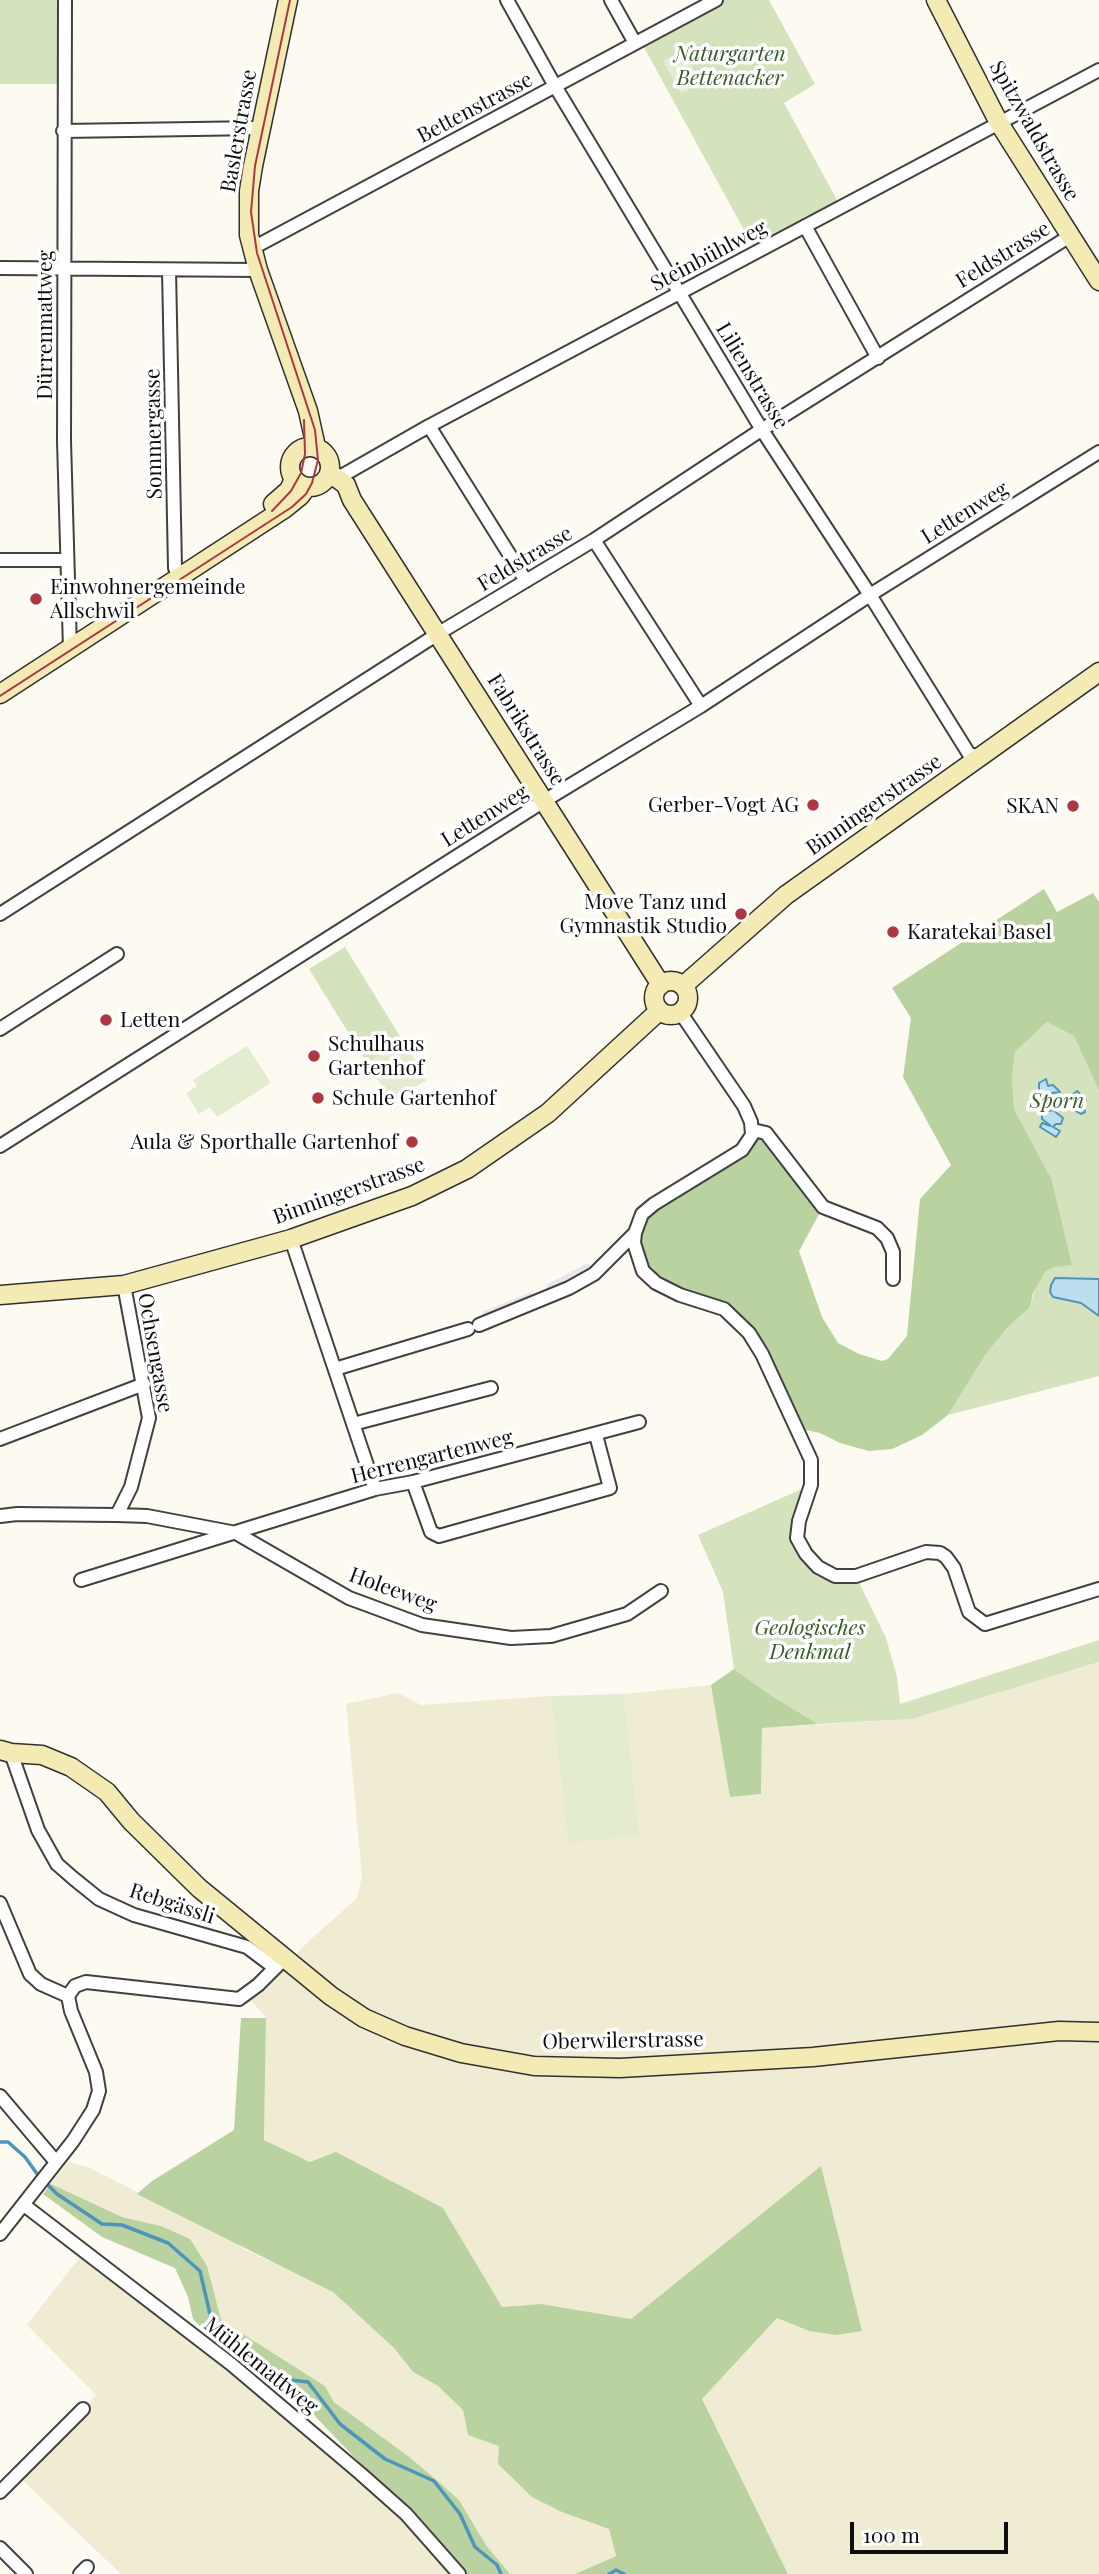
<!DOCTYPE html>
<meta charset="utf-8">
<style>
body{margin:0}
#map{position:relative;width:1099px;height:2574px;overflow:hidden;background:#fdfaf1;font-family:"Playfair Display",serif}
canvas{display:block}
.scale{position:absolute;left:850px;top:2522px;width:158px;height:32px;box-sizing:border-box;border:4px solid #0e0e0e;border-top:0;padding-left:9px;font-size:21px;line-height:24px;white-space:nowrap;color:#0e0e0e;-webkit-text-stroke:5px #fff;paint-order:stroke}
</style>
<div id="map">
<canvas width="1099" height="2574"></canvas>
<div class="scale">100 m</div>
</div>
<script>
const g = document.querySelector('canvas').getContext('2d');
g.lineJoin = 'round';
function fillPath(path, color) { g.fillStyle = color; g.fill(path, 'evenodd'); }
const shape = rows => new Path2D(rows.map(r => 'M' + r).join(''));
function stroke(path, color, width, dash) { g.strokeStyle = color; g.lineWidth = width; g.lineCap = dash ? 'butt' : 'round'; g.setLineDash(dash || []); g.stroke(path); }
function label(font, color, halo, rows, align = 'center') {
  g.font = font + ' "Playfair Display",serif'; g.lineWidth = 7; g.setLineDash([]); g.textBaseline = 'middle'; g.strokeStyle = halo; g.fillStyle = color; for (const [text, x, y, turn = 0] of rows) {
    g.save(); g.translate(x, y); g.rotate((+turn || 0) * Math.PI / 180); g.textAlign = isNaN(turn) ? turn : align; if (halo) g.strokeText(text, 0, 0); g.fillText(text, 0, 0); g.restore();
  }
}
const industrial = shape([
 [588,1263,593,1269,549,1293,546,1285],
 [531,1292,534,1300,486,1320,482,1312]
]);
const farmland = shape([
 [1099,1662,1099,2574,788,2574,701,2399,777,2318,809,2331,821,2167,631,2319,541,2304,502,2307,443,2208,310,2162,264,2140,266,2018,251,2000,309,1941,357,1898,362,1876,346,1704,398,1693,421,1705,551,1696,568,1841,640,1836,624,1694,711,1685,731,1797,761,1794,762,1728,912,1719],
 [68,2162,90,2168,237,2243,246,2250,303,2276,333,2292,394,2348,413,2372,438,2386,463,2410,468,2435,499,2446,562,2512,609,2529,616,2556,575,2574,510,2574,486,2545,459,2500,439,2482,408,2456,334,2402,325,2386,221,2320,215,2304,161,2226,122,2217,51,2184],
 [86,2249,445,2549,466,2574,121,2574,17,2475,96,2395,27,2325]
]);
const green = shape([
 [0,0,65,0,64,84,0,84],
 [716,0,769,0,815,84,784,103,841,207,756,252,640,40],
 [345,947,403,1041,367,1063,309,969],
 [1047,1022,1074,1036,1099,1091,1099,1376,948,1415,986,1354,1007,1328,1030,1307,1037,1282,1045,1272,1055,1267,1051,1178,1014,1109,1012,1077,1015,1052],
 [811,1485,798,1538,818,1567,856,1576,886,1638,897,1677,900,1704,1099,1640,1099,1662,912,1719,818,1724,772,1696,734,1669,723,1592,698,1535]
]);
const forest = shape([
 [1044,889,1057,912,1093,893,1099,902,1099,1091,1074,1036,1047,1022,1015,1052,1012,1077,1014,1109,1051,1178,1072,1265,1055,1267,1045,1272,1033,1293,1030,1307,1007,1328,986,1354,948,1415,922,1435,892,1449,869,1451,840,1443,820,1433,796,1428,740,1322,643,1271,635,1233,642,1214,742,1151,753,1130,766,1133,823,1207,799,1251,822,1317,838,1343,859,1354,882,1361,888,1359,907,1336,920,1199,951,1165,903,1077,911,1018,892,988],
 [734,1669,772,1696,818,1724,762,1728,761,1794,730,1797,711,1685],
 [241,2018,266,2018,264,2140,310,2162,336,2152,443,2208,502,2307,541,2304,631,2319,821,2166,862,2331,836,2335,809,2331,777,2318,702,2399,788,2574,575,2574,616,2556,609,2529,562,2512,532,2497,498,2464,499,2446,468,2435,463,2410,438,2386,413,2372,394,2348,333,2292,137,2194,152,2181,234,2130],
 [51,2184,122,2217,161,2226,190,2239,207,2266,221,2320,325,2386,334,2402,408,2456,439,2482,459,2500,486,2545,510,2574,466,2574,310,2411,223,2349,193,2319,188,2297,175,2268,102,2237,43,2194]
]);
const pitch = shape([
 [683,50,701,83,681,94,663,61],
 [403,1041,427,1080,392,1102,367,1063],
 [247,1046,271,1083,217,1117,210,1107,199,1114,186,1093,197,1086,193,1080],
 [624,1694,640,1836,568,1842,551,1696]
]);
const water = shape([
 [1046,1079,1048,1086,1053,1085,1060,1092,1052,1093,1047,1097,1039,1096,1039,1083,1046,1079],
 [1077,1091,1086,1100,1082,1103,1085,1112,1081,1114,1072,1109,1069,1105,1073,1094,1077,1091],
 [1053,1110,1063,1118,1061,1124,1056,1124,1053,1127,1060,1131,1056,1137,1040,1127,1042,1123,1051,1126,1042,1119,1042,1115,1044,1112,1053,1110],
 [1055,1278,1099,1279,1099,1316,1081,1303,1053,1297,1050,1292,1051,1285,1055,1278]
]);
const stream = shape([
 [0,2142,8,2142,25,2157,40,2178],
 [46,2183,57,2194,102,2224,122,2225,168,2243,200,2271,213,2327,283,2379,308,2382,340,2424,385,2459,434,2481,460,2514,475,2547,497,2565,501,2574],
 [609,2574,616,2570,624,2574]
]);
const street = shape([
 [65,0,64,441,70,649],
 [507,0,555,86,762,430,870,595,969,754,981,757],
 [611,0,635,43],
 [63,131,260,128],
 [805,226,878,358],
 [251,249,716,0],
 [0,268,258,270],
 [169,270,175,568,178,575,187,570],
 [429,426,526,581],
 [338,478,429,426,1099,70],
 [594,540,701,706],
 [0,560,66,560],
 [0,914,444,630,594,540,758,432,1070,236],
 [680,1012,744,1106,751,1122,752,1135,742,1150,654,1204,642,1214,635,1233,634,1243,643,1271,656,1283,680,1295,724,1309,749,1333,762,1354,811,1460,811,1485,799,1521,797,1538,806,1554,818,1567,835,1576,856,1576,926,1552,940,1553,946,1557,954,1568,969,1612,985,1624,1099,1589],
 [0,1029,117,954],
 [753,1130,766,1133,823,1207,877,1228,887,1238,893,1252,893,1279],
 [0,1146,544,801,701,706,873,593,1099,452],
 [291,1239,375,1489],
 [479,1325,569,1288,594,1274,635,1233],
 [335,1369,468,1329],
 [353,1424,491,1388],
 [0,1439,144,1384],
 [413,1482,431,1532,439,1536,610,1488,596,1435],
 [117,1515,147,1516,236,1533,349,1598,422,1625,511,1638,551,1636,627,1614,661,1591],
 [0,1516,17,1514,117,1515,131,1487,149,1418,124,1285],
 [81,1580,375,1489,413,1482,639,1422],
 [11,1753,38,1830,57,1864,73,1878,99,1899,134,1915,247,1947,275,1968],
 [0,1903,30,1974,41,1984,68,1996],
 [0,2096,56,2162],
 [24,2205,231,2364,361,2474,406,2514,459,2574],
 [0,2234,73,2141,93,2110,99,2091,96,2072,71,2011,68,1996,75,1986,86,1982,239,1999,258,1985,284,1959],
 [0,2492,83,2409],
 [0,2548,26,2574],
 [80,2574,87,2567]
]);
const secondary = shape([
 [288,0,253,166,249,191,249,235,258,270,308,411,316,447],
 [936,0,999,123,1099,281],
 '290 467a20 20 0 1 1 40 0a20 20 0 1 1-40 0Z',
 [330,473,346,485,352,500,661,985],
 [273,504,289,490,294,479],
 [0,694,284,509,300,496,307,487],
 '654 998a17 17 0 1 1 34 0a17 17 0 1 1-34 0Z',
 [683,986,786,895,1099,672],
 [0,1295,124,1285,291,1239,412,1196,467,1169,548,1113,659,1011],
 [0,1750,11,1753,42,1755,71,1767,107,1792,131,1821,199,1888,331,1996,364,2018,405,2036,461,2053,534,2066,620,2068,813,2057,1059,2031,1099,2032]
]);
const tram = shape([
 [272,511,291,491,301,473,305,454,304,420],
 [0,696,292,507,306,494,312,483,318,460,315,430,257,253,251,212,255,166,290,0]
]);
const markers = [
 [36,599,7,"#ac3844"],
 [813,805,7,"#ac3844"],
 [1073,806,7,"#ac3844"],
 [741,914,7,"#ac3844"],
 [893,932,7,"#ac3844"],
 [106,1020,7,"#ac3844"],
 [314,1056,7,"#ac3844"],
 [318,1098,7,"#ac3844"],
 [412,1142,7,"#ac3844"]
];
const parkNames = [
 ["Naturgarten",730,54],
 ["Bettenacker",730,78],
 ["Sporn",1057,1101],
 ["Geologisches",810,1628],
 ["Denkmal",810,1652]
];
const streetNames = [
 ["Bettenstrasse",475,108,-28],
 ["Baslerstrasse",239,131,-80],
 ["Spitzwaldstrasse",1034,131,60],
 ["Feldstrasse",1003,255,-32],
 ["Steinbühlweg",709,256,-28],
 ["Dürrenmattweg",45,325,-90],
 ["Lilienstrasse",752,376,59],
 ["Sommergasse",154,434,-91],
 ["Lettenweg",965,513,-32],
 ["Feldstrasse",525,559,-31],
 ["Fabrikstrasse",526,730,58],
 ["Binningerstrasse",874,805,-35],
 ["Lettenweg",485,816,-32],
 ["Binningerstrasse",349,1191,-20],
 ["Ochsengasse",155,1353,80],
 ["Herrengartenweg",432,1457,-14],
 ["Holeeweg",393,1590,20],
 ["Rebgässli",172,1904,18],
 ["Oberwilerstrasse",623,2041,-1],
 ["Mühlemattweg",261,2366,39]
];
const poiNames = [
 ["Einwohnergemeinde",50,587],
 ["Allschwil",50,611],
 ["Gerber-Vogt AG",799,805,"right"],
 ["SKAN",1059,806,"right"],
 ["Move Tanz und",727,902,"right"],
 ["Gymnastik Studio",727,926,"right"],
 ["Karatekai Basel",907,932],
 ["Letten",120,1020],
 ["Schulhaus",328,1044],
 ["Gartenhof",328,1068],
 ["Schule Gartenhof",332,1098],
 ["Aula & Sporthalle Gartenhof",398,1142,"right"]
];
fillPath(industrial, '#eae4eb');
fillPath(farmland, '#f0ecd4');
fillPath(green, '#d4e3be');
fillPath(forest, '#b9d2a0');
fillPath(pitch, '#e3eccf');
fillPath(water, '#bcdeee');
stroke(water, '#4d95bb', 2);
stroke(stream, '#4d95bb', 3.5);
stroke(street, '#414141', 16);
stroke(secondary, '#303030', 21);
stroke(street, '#fff', 12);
stroke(secondary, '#f4eab4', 18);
stroke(tram, '#ac3844', 2);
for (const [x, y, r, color] of markers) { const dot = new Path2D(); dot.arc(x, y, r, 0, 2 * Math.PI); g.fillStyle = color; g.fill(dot); stroke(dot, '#fff', 2.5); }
label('italic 21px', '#355d27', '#fff', parkNames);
label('21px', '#0e0e0e', '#fff', streetNames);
label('21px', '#0e0e0e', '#fff', poiNames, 'left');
</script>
